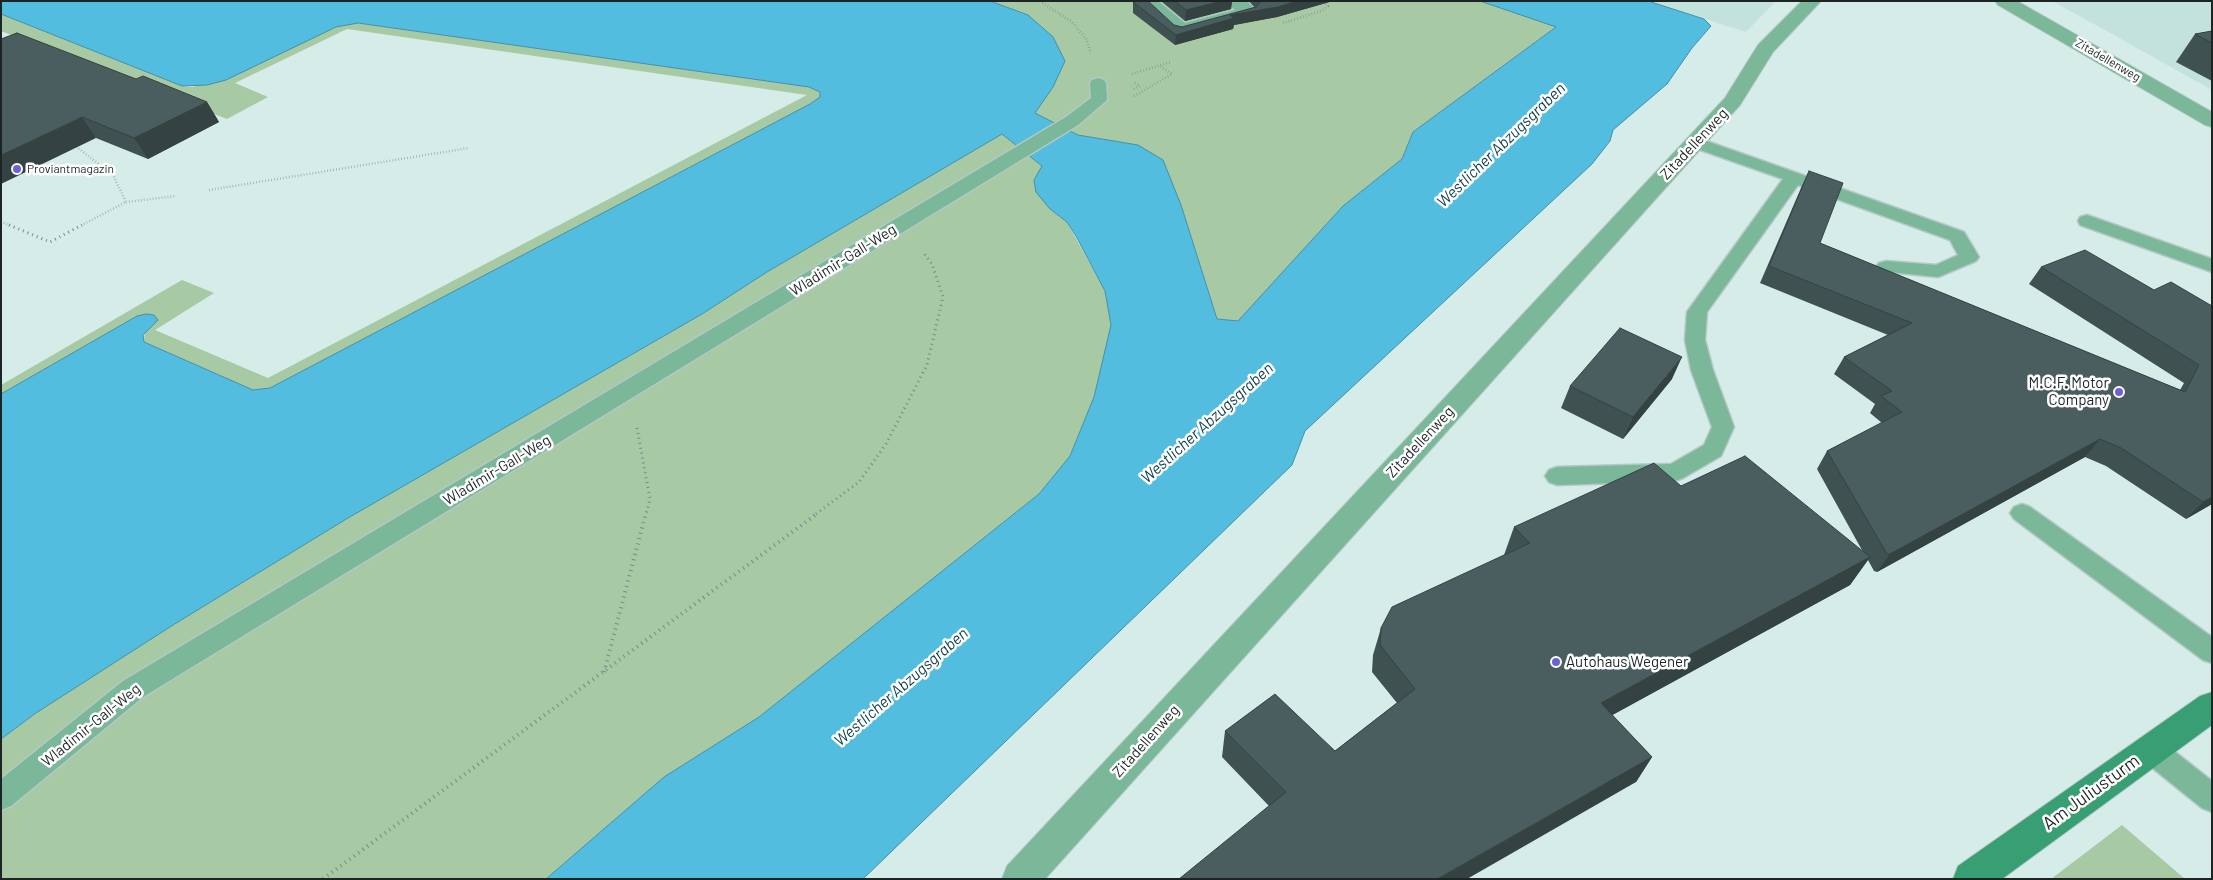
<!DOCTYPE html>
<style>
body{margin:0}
#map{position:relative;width:2213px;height:880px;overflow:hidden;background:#d6ece8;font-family:Barlow,sans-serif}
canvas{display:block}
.frame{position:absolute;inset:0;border:2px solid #1d2524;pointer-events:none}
</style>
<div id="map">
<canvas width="2213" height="880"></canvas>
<div class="frame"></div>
</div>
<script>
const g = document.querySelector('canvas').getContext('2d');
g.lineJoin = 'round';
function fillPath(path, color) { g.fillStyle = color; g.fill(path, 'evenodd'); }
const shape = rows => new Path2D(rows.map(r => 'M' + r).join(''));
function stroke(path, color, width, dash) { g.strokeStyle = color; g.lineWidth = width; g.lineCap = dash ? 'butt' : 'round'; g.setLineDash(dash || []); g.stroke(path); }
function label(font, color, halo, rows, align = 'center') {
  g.font = font + ' Barlow,sans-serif'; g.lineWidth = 5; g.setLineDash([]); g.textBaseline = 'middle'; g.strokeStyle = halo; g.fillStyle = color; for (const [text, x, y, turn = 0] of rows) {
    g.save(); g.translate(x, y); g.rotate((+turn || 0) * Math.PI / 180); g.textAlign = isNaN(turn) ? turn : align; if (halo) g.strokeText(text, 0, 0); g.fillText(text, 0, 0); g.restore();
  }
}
const built = shape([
 [1648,1,1776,1,1746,32],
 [2052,1,2212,1,2212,90,2112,34]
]);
const green = shape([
 [990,1,1480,1,1557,26,1413,132,1402,159,1343,206,1239,321,1217,319,1181,205,1138,145,1078,135,1035,113,1053,87,1028,15],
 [1,14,182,86,193,87,336,27,358,23,809,87,820,92,820,97,810,104,270,388,253,390,144,342,146,314,137,316,1,394,1,385,182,280,214,293,155,330,268,378,807,95,347,29,235,83,268,97,227,119,1,31],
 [1002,134,1043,166,1034,180,1050,209,1067,222,1105,291,1111,325,1094,397,1070,456,1039,494,759,717,664,777,546,879,1,879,1,739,36,713,173,625,348,518,702,314,767,272],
 [2122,825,2185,879,2051,879]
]);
const water = shape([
 [1,1,990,1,1028,15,1053,37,1065,61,1053,87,1035,113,1078,135,1138,145,1163,160,1181,205,1217,319,1238,321,1343,206,1402,159,1413,132,1556,27,1480,1,1648,1,1704,19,1711,26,1692,48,1667,84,1613,130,1610,141,1592,164,1305,431,1292,465,863,879,546,879,664,777,759,717,1039,494,1070,456,1094,397,1111,325,1105,291,1076,236,1067,222,1050,209,1036,192,1034,180,1042,166,1002,134,767,272,702,314,348,518,173,625,36,713,1,739,1,394,137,316,146,314,154,315,158,320,143,335,144,342,253,390,270,388,810,104,820,97,820,92,809,87,358,23,336,27,226,80,207,85,182,86,1,14,1,1]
]);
const pathFar2 = shape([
 [1040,1,1072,22,1086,39,1091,53],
 [1283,23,1321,11,1328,6,1323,1],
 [1132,74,1171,62],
 [1134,89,1140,86,1135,83],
 [1134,96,1172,74,1160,66],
 [74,145,113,175,126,202,80,226],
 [209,190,469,148],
 [126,202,176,196],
 [1,222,12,226]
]);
const pathFar1 = shape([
 [9,225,50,242,82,225],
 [637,428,650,499,646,514],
 [816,514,859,482,886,444,927,365,943,297,932,264,923,252]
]);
const path = shape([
 [604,672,646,513],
 [323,879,818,513]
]);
const lane = shape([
 [1098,78,1104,80,1106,83,1107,100,1078,125,143,697,11,806,1,810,1,779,123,681,1066,117,1091,98,1090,83,1092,80,1098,78],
 [1695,137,1964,232,1979,257,1976,261,1938,277,1879,271,1876,267,1879,263,1886,261,1936,265,1958,255,1950,240,1798,185,1707,312,1705,340,1713,370,1734,427,1721,456,1683,478,1675,481,1557,485,1549,482,1545,476,1549,470,1557,467,1671,464,1704,445,1712,427,1691,370,1685,340,1687,312,1783,179,1689,146,1686,142,1689,138,1695,137],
 [2087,215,2212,259,2212,272,2080,225,2078,221,2080,217,2087,215],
 [2022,504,2030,507,2212,637,2212,663,2203,660,2014,519,2010,513,2014,507,2022,504],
 [2150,736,2160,740,2212,781,2212,812,2202,808,2140,758,2136,749,2140,740,2150,736]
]);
const street = shape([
 [1138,1,1158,1,1185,23,1235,10,1226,1,1247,1,1258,12,1255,16,1182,36,1175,34,1138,1],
 [1802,1,1821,1,1773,52,1740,105,1045,879,1002,879,1007,866,1725,98,1758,45,1802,1],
 [1995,1,2017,1,2212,112,2212,127,2205,125,1998,5,1995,1]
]);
const secondary = shape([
 [2212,692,2212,725,2002,879,1953,879,1958,866,2200,696,2212,692]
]);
const wall = shape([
 [1133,1,1174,25,1182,27,1255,8,1249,1,1333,1,1277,17,1234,25,1233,29,1175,45,1133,13],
 [1161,1,1232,1,1231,9,1185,21],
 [2212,31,2212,81,2176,62,2195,34],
 [1,39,136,79,207,102,219,122,148,159,96,138],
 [1809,171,1820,243,2180,390,2184,383,2029,284,2041,267,2154,290,2212,306,2212,504,2186,519,2106,466,2085,457,1877,572,1874,571,1868,560,1850,585,1612,715,1652,757,1636,782,1269,806,1222,757,1225,731,1335,751,1397,703,1372,672,1373,655,1381,628,1504,555,1514,527,1681,486,1863,552,1817,469,1827,451,1882,423,1870,413,1875,404,1834,374,1844,357,1888,335,1760,283,1801,188],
 [1672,379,1623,439,1561,408,1570,386]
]);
const shadedWall = shape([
 [1222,1,1232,1,1231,9,1185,21,1186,10],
 [1297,1,1333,1,1277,17,1234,25,1233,29,1175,45,1176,35,1230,15],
 [207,102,219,122,148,159,134,138],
 [82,117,96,138,1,184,1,155],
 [1682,357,1672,379,1623,439,1633,417],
 [2100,439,2085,457,1877,572,1890,554],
 [2212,497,2212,504,2186,519,2203,502],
 [1870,557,1850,585,1587,729,1601,703],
 [1652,757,1636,782,1467,879,1437,879]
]);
const building = shape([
 [1133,1,1148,1,1174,25,1182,27,1256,7,1260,3,1259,1,1297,1,1278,7,1230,15,1234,18,1176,35,1133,2,1133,1],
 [1175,1,1222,1,1186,10,1175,1],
 [2212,31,2212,43,2195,34,2212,31],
 [17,33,136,79,143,76,207,102,134,138,82,117,1,155,1,39,17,33],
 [1809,171,1843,183,1820,243,2185,392,2199,365,2041,267,2085,250,2154,290,2171,282,2212,306,2212,497,2203,502,2121,448,2100,439,1890,554,1887,554,1827,451,1902,412,1881,396,1892,391,1844,357,1912,323,1769,266,1809,171],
 [1620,328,1682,357,1633,417,1570,386,1620,328],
 [1745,456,1870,557,1601,703,1652,757,1437,879,1179,879,1286,792,1225,731,1275,694,1335,751,1415,689,1380,645,1381,628,1392,607,1530,543,1514,527,1654,463,1681,486,1745,456]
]);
const markers = [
 [17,169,5,"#6c61da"],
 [2119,392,5,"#6c61da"],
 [1556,662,5,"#6c61da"]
];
const farStreetnames = [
 ["Zitadellenweg",2108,60,30]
];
const farPoinames = [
 ["Proviantmagazin",27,169]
];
const streetNames = [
 ["Zitadellenweg",1694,144,-47],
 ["Wladimir-Gall-Weg",843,260,-32],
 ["Zitadellenweg",1420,442,-47],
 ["Wladimir-Gall-Weg",497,470,-31],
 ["Wladimir-Gall-Weg",91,725,-39],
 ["Zitadellenweg",1146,741,-48]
];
const poiNames = [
 ["M.C.F. Motor",2109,383],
 ["Company",2109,400],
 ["Autohaus Wegener",1566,662,"left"]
];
const waterNames = [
 ["Westlicher Abzugsgraben",1501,145,-44],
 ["Westlicher Abzugsgraben",1207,423,-42],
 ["Westlicher Abzugsgraben",901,687,-41]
];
const nearStreetnames = [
 ["Am Juliusturm",2091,792,-36]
];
fillPath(built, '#c3e2dc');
fillPath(green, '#a7c9a3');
fillPath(water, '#53bde0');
stroke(water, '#438fa8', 1);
stroke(lane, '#b5c8c5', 3);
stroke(street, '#b5c8c5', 2);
stroke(secondary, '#b5c8c5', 2);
stroke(pathFar2, '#7b8a88', 2.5, [0.5, 2.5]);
stroke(pathFar1, '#7b8a88', 3, [1, 4]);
stroke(path, '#7b8a88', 4, [1, 4.5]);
fillPath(lane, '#7bb799');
fillPath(street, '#7bb799');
fillPath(secondary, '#389e74');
fillPath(wall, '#405152');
fillPath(shadedWall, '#344242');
fillPath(building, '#4a5e5f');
stroke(building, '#344242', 1);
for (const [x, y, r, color] of markers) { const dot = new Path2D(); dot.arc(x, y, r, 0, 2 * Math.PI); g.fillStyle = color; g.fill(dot); stroke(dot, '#fff', 2); }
label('12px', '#1d2524', '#fff', farStreetnames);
label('12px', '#1d2524', '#fff', farPoinames, 'left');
label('15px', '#1d2524', '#fff', streetNames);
label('15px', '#1d2524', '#fff', poiNames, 'right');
label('italic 16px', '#0d3e4c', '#fff', waterNames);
label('18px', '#1d2524', '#fff', nearStreetnames);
</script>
